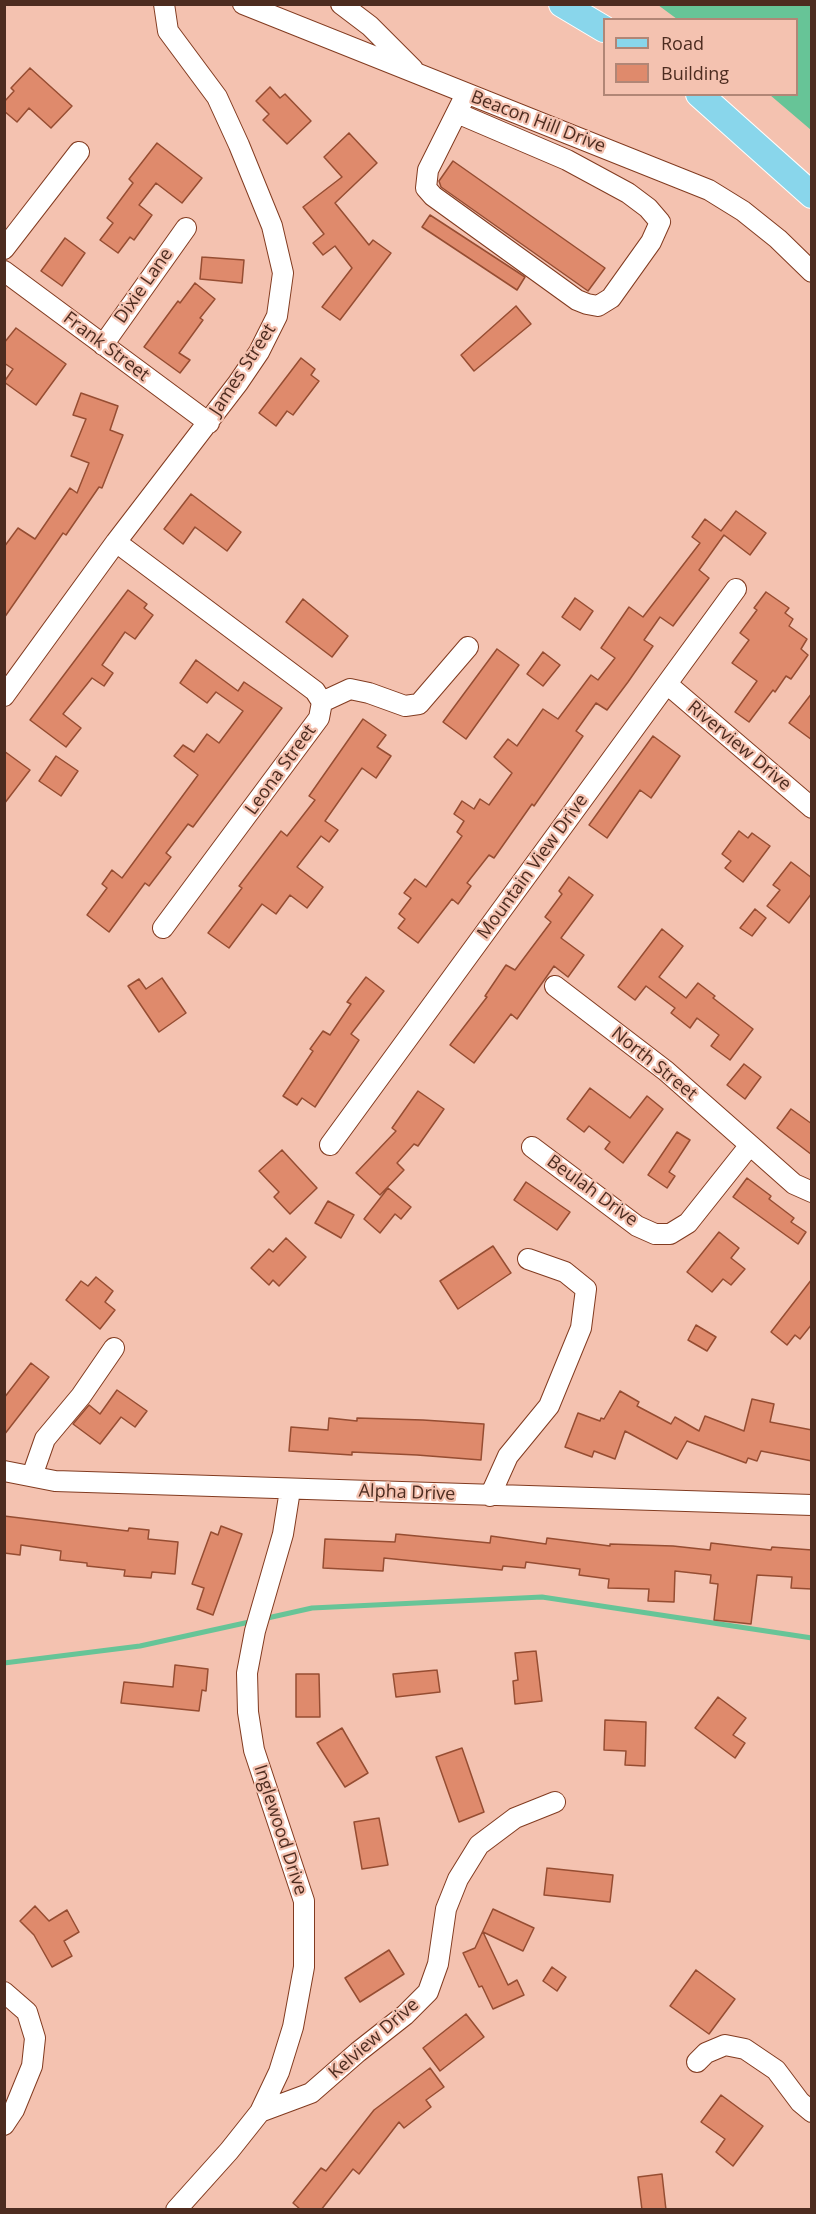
<!DOCTYPE html>
<style>
body{margin:0}
#map{position:relative;width:816px;height:2214px;overflow:hidden;background:#f4c2b0;font-family:"Open Sans",sans-serif}
canvas{display:block}
.frame{position:absolute;inset:0;border:6px solid #4d2c20;pointer-events:none}
.legend{position:absolute;left:603px;top:18px;width:195px;height:78px;box-sizing:border-box;background:#f4c2b0;border:2px solid #b18676;margin:0;padding:8px 10px;list-style:none;font-size:18px;color:#4d2c20}
.legend li{display:flex;align-items:center;gap:12px;height:30px}
.legend b{width:30px;border:2px solid #b18676}
</style>
<div id="map">
<canvas width="816" height="2214"></canvas>
<div class="frame"></div>
<ul class="legend">
<li><b style="height:8px;background:#89d6eb"></b>Road</li>
<li><b style="height:16px;background:#df8a6c"></b>Building</li>
</ul>
</div>
<script>
const g = document.querySelector('canvas').getContext('2d');
g.lineJoin = 'round';
function fillPath(path, color) { g.fillStyle = color; g.fill(path, 'evenodd'); }
const shape = rows => new Path2D(rows.map(r => 'M' + r).join(''));
function stroke(path, color, width, dash) { g.strokeStyle = color; g.lineWidth = width; g.lineCap = dash ? 'butt' : 'round'; g.setLineDash(dash || []); g.stroke(path); }
function label(font, color, halo, rows, align = 'center') {
  g.font = font + ' "Open Sans",sans-serif'; g.lineWidth = 4.5; g.setLineDash([]); g.textBaseline = 'middle'; g.strokeStyle = halo; g.fillStyle = color; for (const [text, x, y, turn = 0] of rows) {
    g.save(); g.translate(x, y); g.rotate((+turn || 0) * Math.PI / 180); g.textAlign = isNaN(turn) ? turn : align; if (halo) g.strokeText(text, 0, 0); g.fillText(text, 0, 0); g.restore();
  }
}
const water = shape([
 [658,5,811,5,811,130,770,95,796,94,796,20,677,19]
]);
const stream = shape([
 [263,1619,312,1608,542,1597,812,1638],
 [4,1663,140,1646,254,1621]
]);
const building = shape([
 [30,68,72,106,51,128,29,108,17,122,4,111,4,102,14,91,11,88,30,68],
 [270,87,280,98,285,94,311,121,287,144,263,120,269,114,256,101,270,87],
 [349,133,377,163,335,203,369,245,373,240,391,253,340,320,322,307,352,268,335,246,323,255,313,243,324,234,303,207,342,177,324,157,349,133],
 [157,143,202,178,182,203,156,183,139,205,152,215,134,240,130,237,118,253,100,240,113,223,107,218,133,183,129,179,157,143],
 [453,161,605,268,588,291,441,187,439,181,453,161],
 [430,215,525,277,517,290,422,227,430,215],
 [65,238,85,253,62,286,41,271,65,238],
 [202,257,244,260,242,283,200,279,202,257],
 [195,283,215,299,200,318,203,320,179,353,190,360,180,373,144,347,178,301,180,303,195,283],
 [516,306,531,324,474,371,461,355,516,306],
 [16,328,66,364,36,405,4,382,13,369,4,363,4,343,16,328],
 [301,358,315,369,311,375,319,381,293,415,287,411,276,426,259,413,301,358],
 [81,393,118,406,110,430,123,435,102,488,99,487,66,535,63,533,4,618,4,547,18,528,35,539,70,488,77,493,89,463,71,456,86,419,73,415,81,393],
 [191,494,241,532,227,551,195,527,183,544,164,529,191,494],
 [736,511,766,533,750,555,724,535,699,570,709,578,673,626,660,617,644,640,653,646,628,682,607,710,596,703,576,731,583,736,534,806,532,804,494,858,489,855,467,883,471,886,458,904,452,899,418,943,398,928,405,919,399,914,411,898,404,893,415,879,426,887,462,836,457,832,464,821,454,814,462,801,474,809,480,799,489,805,512,773,494,757,508,739,517,746,543,709,558,719,591,675,598,680,615,658,601,648,629,607,643,617,700,543,692,537,705,519,721,531,736,511],
 [128,590,147,604,144,608,153,615,135,639,125,632,102,665,113,673,104,686,92,678,63,714,81,728,66,747,30,720,128,590],
 [766,592,789,608,785,613,793,619,789,626,807,639,801,649,808,655,791,679,786,676,775,692,773,690,749,722,735,712,757,681,732,663,749,640,740,633,757,610,754,608,766,592],
 [575,598,593,611,580,630,562,617,575,598],
 [303,599,348,636,332,657,286,622,303,599],
 [497,649,519,665,466,739,443,722,497,649],
 [543,652,560,665,543,686,527,674,543,652],
 [196,660,238,691,244,682,282,708,193,827,188,824,166,853,171,857,149,886,145,883,109,932,87,915,107,888,102,884,112,870,122,878,198,775,174,756,183,745,194,752,207,734,219,743,243,711,216,692,207,703,180,683,196,660],
 [812,693,812,740,789,723,812,693],
 [363,719,386,735,377,747,391,756,376,778,362,768,325,821,338,830,329,842,321,836,297,867,323,887,307,908,290,895,276,914,262,904,229,948,208,933,242,888,239,886,281,831,287,836,315,800,309,796,363,719],
 [653,736,680,756,651,798,640,790,607,838,589,825,653,736],
 [4,751,30,770,4,804,4,751],
 [56,756,78,771,61,796,39,781,56,756],
 [739,831,748,838,752,833,770,846,743,882,725,868,731,861,722,854,739,831],
 [791,862,812,878,812,893,789,923,767,906,780,890,773,885,791,862],
 [569,877,593,895,561,938,584,955,568,977,554,966,517,1019,511,1014,474,1063,450,1045,487,997,485,996,506,965,515,970,551,922,545,917,562,894,559,891,569,877],
 [755,909,766,918,752,936,740,928,755,909],
 [662,929,683,946,659,977,686,998,698,983,715,996,713,998,753,1029,730,1060,711,1046,719,1035,697,1018,690,1028,671,1013,675,1008,646,986,635,1000,618,987,662,929],
 [366,977,384,991,351,1034,359,1040,315,1107,302,1098,297,1105,283,1096,313,1051,310,1049,323,1031,330,1035,351,1004,347,1002,366,977],
 [162,978,186,1013,159,1032,128,986,139,979,146,989,162,978],
 [744,1064,761,1077,745,1099,727,1085,744,1064],
 [590,1088,630,1118,647,1096,663,1109,623,1163,605,1149,610,1142,589,1126,584,1132,567,1119,590,1088],
 [418,1091,444,1109,418,1146,414,1144,397,1163,404,1170,380,1195,356,1173,396,1131,392,1128,418,1091],
 [791,1109,812,1124,812,1155,777,1128,791,1109],
 [677,1132,690,1140,669,1172,675,1176,667,1188,648,1175,677,1132],
 [282,1150,317,1188,290,1214,274,1197,279,1192,259,1171,282,1150],
 [747,1178,771,1196,769,1199,794,1218,791,1222,806,1232,798,1244,733,1197,747,1178],
 [526,1182,570,1212,557,1230,514,1200,526,1182],
 [388,1188,411,1207,401,1219,395,1214,380,1233,364,1219,388,1188],
 [328,1201,354,1215,341,1238,315,1223,328,1201],
 [719,1232,739,1248,731,1258,745,1269,731,1285,723,1279,712,1292,687,1272,719,1232],
 [286,1238,306,1257,279,1286,273,1280,269,1285,251,1268,269,1249,273,1252,286,1238],
 [493,1246,511,1273,458,1309,440,1281,493,1246],
 [96,1277,113,1291,105,1302,115,1310,100,1329,66,1300,81,1281,88,1286,96,1277],
 [812,1279,812,1324,800,1339,795,1335,787,1345,771,1332,812,1279],
 [696,1325,716,1337,707,1351,688,1340,696,1325],
 [31,1363,49,1377,4,1435,4,1398,31,1363],
 [117,1390,147,1411,135,1427,121,1417,100,1444,73,1424,89,1405,100,1414,117,1390],
 [620,1391,639,1402,637,1406,671,1424,675,1417,699,1431,705,1416,744,1431,752,1399,774,1404,770,1422,812,1430,812,1461,761,1451,757,1461,748,1458,746,1463,687,1441,677,1459,625,1431,615,1459,594,1451,592,1457,565,1447,578,1413,600,1421,601,1418,604,1419,620,1391],
 [329,1418,357,1421,357,1418,423,1420,484,1424,481,1460,417,1455,352,1452,352,1455,289,1451,291,1427,328,1430,329,1418],
 [4,1516,128,1531,129,1528,149,1530,148,1539,178,1542,175,1574,152,1572,151,1578,124,1576,125,1570,87,1566,87,1563,60,1560,61,1551,21,1545,20,1555,4,1553,4,1516],
 [221,1526,242,1534,213,1615,197,1609,204,1588,192,1584,211,1532,218,1535,221,1526],
 [396,1534,490,1543,491,1536,546,1544,547,1538,610,1546,610,1544,673,1546,710,1550,711,1543,771,1550,772,1547,812,1550,812,1589,791,1588,792,1577,757,1575,751,1624,714,1620,718,1584,710,1583,711,1575,675,1571,674,1602,648,1601,649,1589,608,1588,609,1579,579,1575,580,1569,526,1562,525,1568,503,1566,502,1570,384,1558,383,1571,323,1568,325,1539,395,1542,396,1534],
 [536,1651,542,1701,515,1704,513,1681,518,1680,515,1653,536,1651],
 [175,1665,208,1669,206,1691,202,1690,199,1711,121,1703,124,1682,173,1687,175,1665],
 [437,1670,440,1692,396,1697,393,1674,437,1670],
 [296,1674,319,1674,320,1717,296,1717,296,1674],
 [718,1697,746,1718,733,1735,745,1743,735,1758,695,1728,718,1697],
 [605,1720,646,1722,645,1766,625,1765,626,1751,604,1750,605,1720],
 [342,1728,368,1773,345,1787,317,1743,342,1728],
 [462,1748,484,1812,459,1822,436,1757,462,1748],
 [379,1818,388,1865,362,1869,354,1822,379,1818],
 [547,1868,613,1875,610,1902,544,1895,547,1868],
 [35,1906,49,1921,67,1910,79,1932,64,1941,72,1956,52,1967,34,1935,20,1921,35,1906],
 [493,1909,534,1928,523,1951,483,1932,508,1985,517,1980,524,1995,493,2009,482,1986,479,1987,463,1953,475,1948,493,1909],
 [389,1950,404,1974,360,2002,345,1978,389,1950],
 [552,1967,566,1977,557,1991,543,1981,552,1967],
 [696,1970,735,1999,709,2034,670,2006,696,1970],
 [466,2014,484,2037,440,2071,423,2048,466,2014],
 [430,2068,444,2087,426,2100,431,2107,404,2128,399,2122,359,2174,353,2169,321,2210,301,2210,293,2203,321,2168,326,2171,374,2110,430,2068],
 [721,2095,763,2126,733,2166,716,2152,725,2139,701,2122,721,2095],
 [662,2174,666,2210,642,2210,638,2177,662,2174]
]);
const minor = shape([
 [243,4,709,190,743,211,778,239,812,272],
 [341,4,370,26,413,69],
 [457,113,567,160,628,193,648,208,660,222,651,242,611,298,598,306,587,304,577,300,433,196,426,188,428,170,466,94],
 [4,249,79,152],
 [4,271,209,423],
 [103,345,186,228],
 [116,542,315,691,322,702,319,718,163,928],
 [667,684,812,808],
 [4,696,116,542,238,383,259,352,277,316,283,273,272,226,239,145,217,97,168,31,164,4],
 [322,702,350,689,369,693,405,706,419,704,468,647],
 [555,986,666,1071,750,1145],
 [330,1145,736,589],
 [532,1147,637,1226,655,1234,670,1234,688,1223,750,1145,794,1184,812,1192],
 [4,1471,55,1481,812,1505],
 [32,1476,45,1439,81,1396,114,1348],
 [490,1496,508,1456,549,1406,581,1328,586,1289,565,1272,528,1259],
 [4,1992,27,2012,35,2038,32,2066,14,2110,4,2125],
 [697,2062,706,2053,725,2045,745,2049,776,2070,800,2102,812,2112],
 [260,2112,311,2093,358,2052,405,2015,428,1992,438,1964,446,1909,458,1879,479,1845,515,1818,555,1802],
 [176,2210,229,2151,260,2112,279,2072,293,2027,304,1967,304,1901,254,1750,248,1712,247,1673,255,1631,283,1534,290,1490]
]);
const major = shape([
 [562,4,604,29],
 [699,94,812,195]
]);
const streetNames = [
 ["Beacon Hill Drive",538,122,21],
 ["Dixie Lane",144,286,-55],
 ["Frank Street",106,347,37],
 ["James Street",243,370,-57],
 ["Riverview Drive",739,746,40],
 ["Leona Street",281,770,-54],
 ["Mountain View Drive",533,867,-54],
 ["North Street",654,1064,39],
 ["Beulah Drive",592,1191,36],
 ["Alpha Drive",407,1493,2],
 ["Inglewood Drive",280,1830,72],
 ["Kelview Drive",374,2039,-41]
];
fillPath(water, '#67c497');
stroke(stream, '#67c497', 5);
fillPath(building, '#df8a6c');
stroke(building, '#964d32', 1.5);
stroke(minor, '#823b20', 22);
stroke(major, '#fff', 28);
stroke(minor, '#fff', 20);
stroke(major, '#89d6eb', 26);
label('18px', '#4d2c20', '#f4c2b0', streetNames);
</script>
